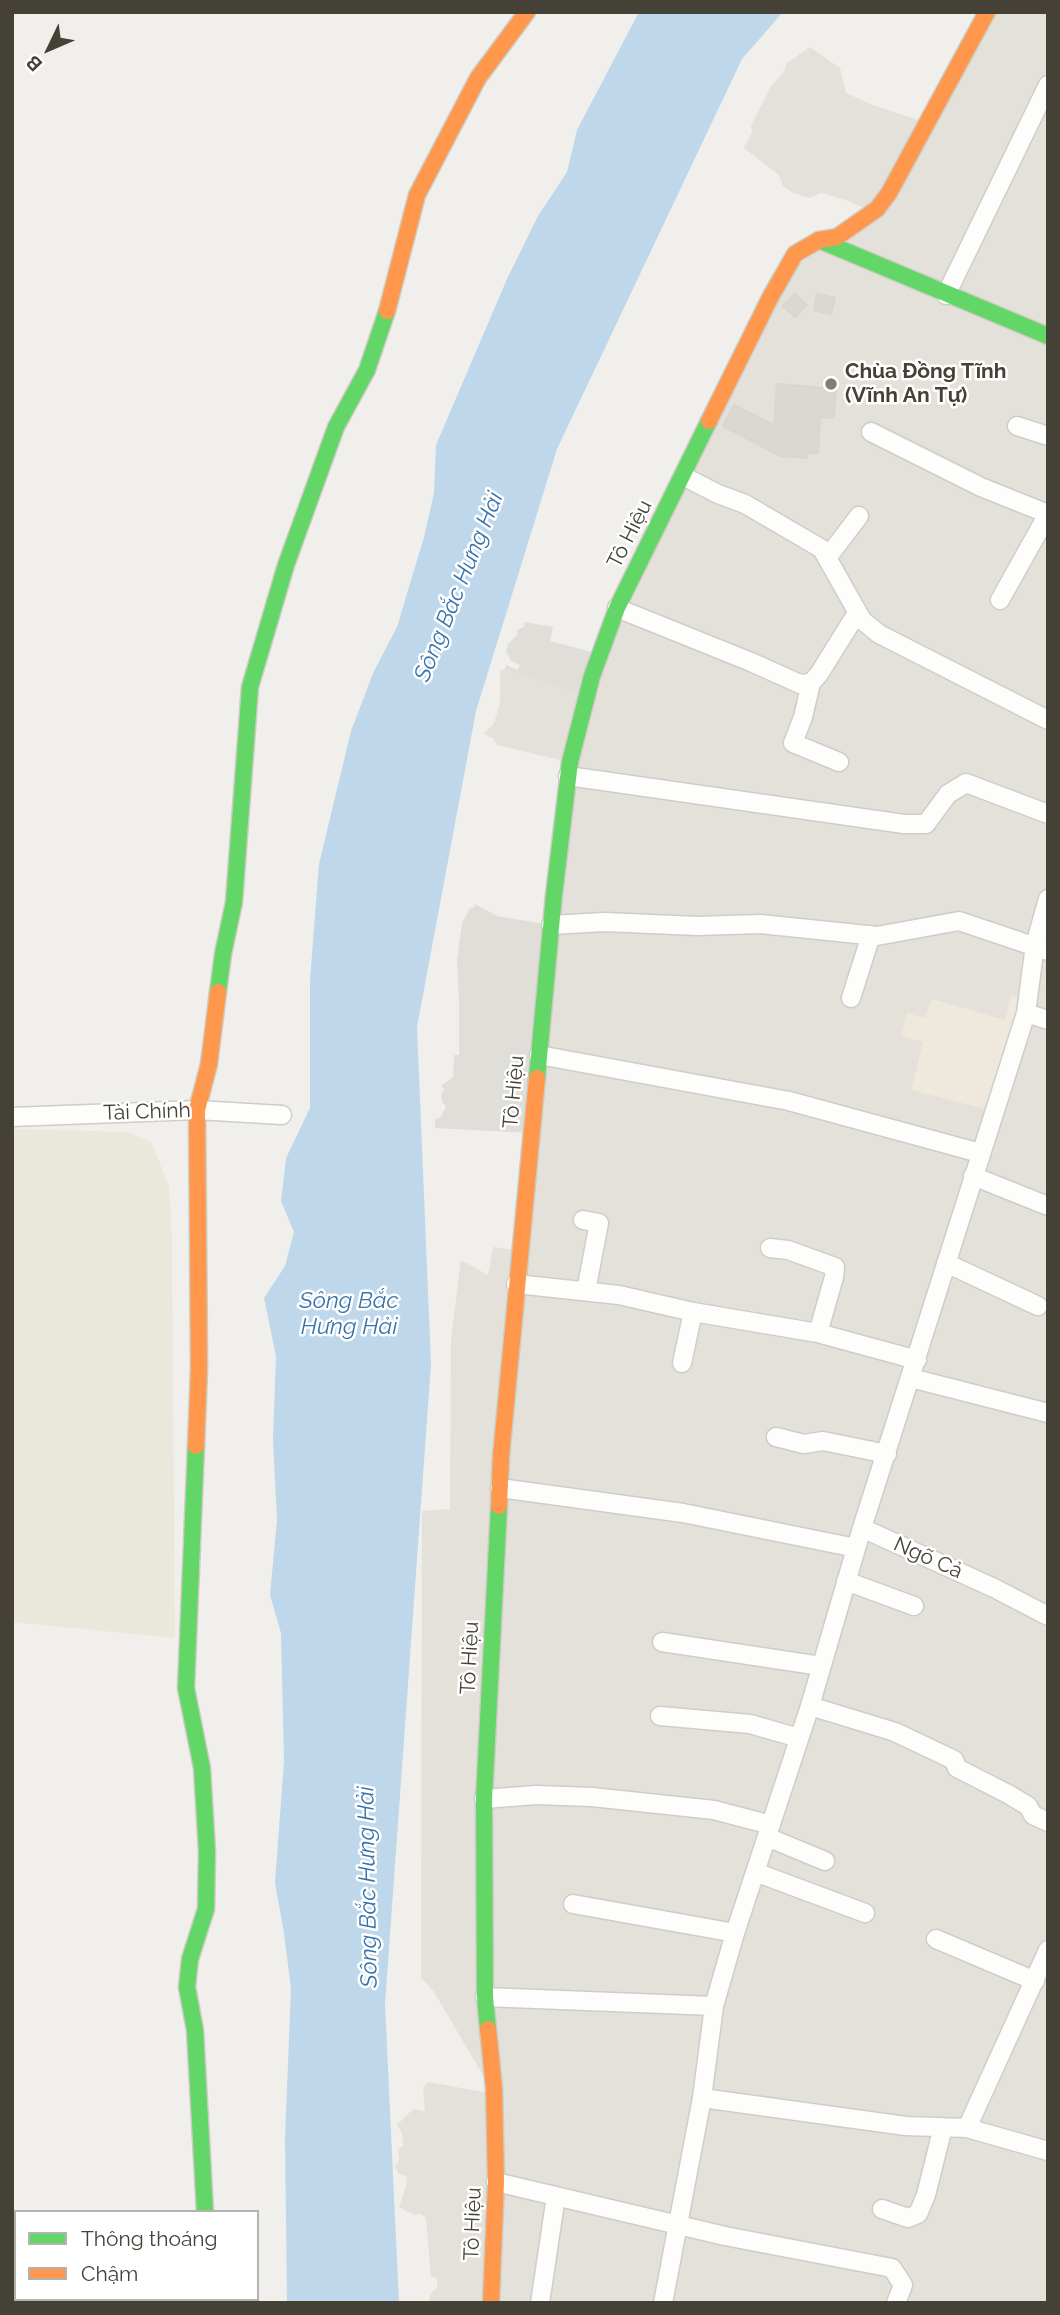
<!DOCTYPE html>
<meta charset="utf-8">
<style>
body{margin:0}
#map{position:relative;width:1060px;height:2315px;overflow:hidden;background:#f0efeb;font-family:Raleway,sans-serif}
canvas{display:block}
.frame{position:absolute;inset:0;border:14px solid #464137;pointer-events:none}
.legend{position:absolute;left:14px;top:2210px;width:245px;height:91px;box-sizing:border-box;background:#fff;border:2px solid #b5b3af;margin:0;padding:9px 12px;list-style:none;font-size:21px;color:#464137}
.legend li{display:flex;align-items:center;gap:14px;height:35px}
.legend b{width:35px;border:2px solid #b5b3af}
.north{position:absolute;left:14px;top:14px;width:70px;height:70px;-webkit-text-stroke:5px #fff;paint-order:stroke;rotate:226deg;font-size:19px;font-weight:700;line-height:28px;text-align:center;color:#464137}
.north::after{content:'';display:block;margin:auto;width:24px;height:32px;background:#464137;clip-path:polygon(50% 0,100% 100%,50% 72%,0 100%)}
</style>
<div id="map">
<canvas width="1060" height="2315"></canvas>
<div class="frame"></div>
<ul class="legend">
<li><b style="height:9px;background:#63d668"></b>Thông thoáng</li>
<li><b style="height:9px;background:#ff974d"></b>Chậm</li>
</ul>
<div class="north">B</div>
</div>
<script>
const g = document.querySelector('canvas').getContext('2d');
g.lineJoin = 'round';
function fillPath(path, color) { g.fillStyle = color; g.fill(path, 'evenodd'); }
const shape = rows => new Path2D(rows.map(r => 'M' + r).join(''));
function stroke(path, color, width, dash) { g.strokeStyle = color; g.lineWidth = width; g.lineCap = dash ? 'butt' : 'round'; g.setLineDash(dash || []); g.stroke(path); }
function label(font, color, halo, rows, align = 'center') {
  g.font = font + ' Raleway,sans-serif'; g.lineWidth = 5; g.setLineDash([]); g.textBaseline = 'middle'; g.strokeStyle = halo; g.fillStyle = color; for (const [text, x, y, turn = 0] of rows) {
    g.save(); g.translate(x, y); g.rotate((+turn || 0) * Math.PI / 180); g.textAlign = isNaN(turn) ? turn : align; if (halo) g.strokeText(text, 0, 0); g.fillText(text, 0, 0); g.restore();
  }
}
const residential = shape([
 [987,12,1048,12,1048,2303,429,2303,430,2294,437,2288,437,2278,431,2277,426,2218,421,2214,414,2215,399,2207,407,2183,406,2176,399,2174,395,2167,399,2160,398,2149,403,2146,402,2133,397,2125,412,2110,418,2109,425,2112,423,2088,428,2082,494,2094,434,1992,421,1977,422,1511,450,1509,451,1339,461,1260,488,1275,493,1247,520,1251,569,762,497,745,493,738,484,734,494,723,500,703,500,671,505,669,588,695,784,275,872,212,846,200,821,193,809,198,793,193,783,186,779,175,744,148,752,132,751,125,772,85,783,73,787,63,810,47,840,68,846,93,870,104,927,123]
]);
const commercial = shape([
 [1011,995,1020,997,989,1110,911,1090,923,1042,901,1036,907,1013,925,1018,932,999,1005,1020]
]);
const industrial = shape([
 [525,622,553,627,550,641,600,654,588,696,505,669,506,665,517,670,520,665,511,661,506,652,508,644,518,634,517,630,524,627],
 [475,904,497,916,551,925,531,1133,435,1128,435,1119,440,1118,446,1107,442,1101,441,1095,444,1089,441,1086,453,1077,454,1055,459,1055,459,1002,457,960,462,923,470,908,473,908]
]);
const education = shape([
 [12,1129,127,1132,151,1142,169,1186,172,1241,175,1638,12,1622]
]);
const water = shape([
 [639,12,783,12,742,59,557,449,476,711,417,1027,431,1364,385,2004,399,2303,287,2303,285,2138,291,1989,284,1933,275,1883,284,1761,281,1633,270,1595,277,1520,273,1439,276,1356,264,1298,285,1266,294,1232,281,1201,286,1158,310,1108,310,980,319,864,351,731,374,671,397,627,424,537,434,493,436,445,507,279,538,216,567,172,577,130]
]);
const building = shape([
 [795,294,807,305,795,317,783,306,795,294],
 [817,294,835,298,831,314,814,310,817,294],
 [777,384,836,389,834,418,820,417,818,453,807,453,807,458,781,456,723,426,734,405,774,425,777,384]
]);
const street = shape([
 [946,295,1048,85],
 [1017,426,1048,436],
 [871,432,981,487,1048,514],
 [683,476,718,494,745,504,822,549,862,620,879,634,1048,720],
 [827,558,859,516],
 [1000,600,1048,514],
 [617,608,751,662,800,684,811,683,819,674,857,613],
 [811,683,803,717,793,743,839,762],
 [568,776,904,824,926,824,948,794,966,783,1048,814],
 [551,925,605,922,697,926,760,924,877,936,959,921,1048,951],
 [851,998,871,935],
 [1026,1013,1048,1020],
 [539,1055,789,1101,980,1153],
 [12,1117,197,1110,282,1115],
 [973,1176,1048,1206],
 [583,1220,599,1223,586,1291],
 [770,1248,788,1250,835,1267,834,1277,818,1333],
 [946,1263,1038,1306],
 [516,1284,619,1295,693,1312,818,1333,917,1360],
 [682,1363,693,1312],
 [911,1378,1048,1413],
 [776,1437,804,1444,823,1441,887,1454],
 [500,1488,683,1513,856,1548],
 [862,1528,994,1588,1048,1616],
 [846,1581,914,1606],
 [662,1642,821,1666],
 [810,1706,895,1732,954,1760,957,1768,1008,1794,1028,1806,1033,1815,1048,1822],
 [660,1716,750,1724,799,1738],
 [484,1799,536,1795,592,1797,714,1810,771,1825],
 [767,1837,825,1861],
 [755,1872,865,1913],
 [573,1904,735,1933],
 [936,1939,1035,1981],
 [485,1997,714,2006],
 [702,2098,906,2126,967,2128,1048,2151],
 [967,2128,1048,1950],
 [496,2182,725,2236,892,2268,903,2285,896,2303],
 [882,2209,908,2218,918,2214,926,2195,943,2127],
 [209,2299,209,2303],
 [540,2303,556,2196],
 [663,2303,702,2098,714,2006,735,1933,810,1706,862,1528,1026,1013,1035,945,1048,899]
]);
const fast = shape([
 [819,240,1048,336],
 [218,992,223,954,234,902,250,687,286,565,336,427,367,370,387,311],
 [537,1078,554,895,570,762,592,676,617,608,709,421],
 [196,1446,186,1688,202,1768,207,1852,206,1909,190,1959,187,1987,195,2030,205,2212],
 [488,2029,485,1997,484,1799,499,1506]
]);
const slow = shape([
 [387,311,417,195,478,78,527,12],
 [709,421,771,296,795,254,819,240,837,237,877,209,889,193,987,12],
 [196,1446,199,1369,197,1110,209,1064,218,992],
 [499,1506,501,1456,537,1078],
 [488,2029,494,2088,496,2182,491,2303]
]);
const markers = [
 [831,384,7,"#827e76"]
];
const poiNames = [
 ["Chùa Đồng Tĩnh",845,372],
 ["(Vĩnh An Tự)",845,396]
];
const streetNames = [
 ["Tô Hiệu",630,534,-63],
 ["Tô Hiệu",514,1092,-85],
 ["Tài Chính",147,1112,-2],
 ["Ngõ Cả",928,1558,24],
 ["Tô Hiệu",470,1658,-87],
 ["Tô Hiệu",473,2224,-88]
];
const waterNames = [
 ["Sông Bắc Hưng Hải",459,587,-68],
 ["Sông Bắc",349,1301],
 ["Hưng Hải",349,1327],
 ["Sông Bắc Hưng Hải",368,1887,-91]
];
fillPath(residential, '#e3e1d9');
fillPath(commercial, '#efe8dc');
fillPath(industrial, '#e0ded9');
fillPath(education, '#eae7db');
fillPath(water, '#bed7eb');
fillPath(building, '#dad8d3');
stroke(building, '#d8d6d1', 2);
stroke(street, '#cecdc8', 21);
stroke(fast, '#ceccc2', 19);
stroke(slow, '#ceccc2', 19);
stroke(street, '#fdfdfc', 18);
stroke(fast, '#63d668', 16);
stroke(slow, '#ff974d', 16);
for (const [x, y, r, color] of markers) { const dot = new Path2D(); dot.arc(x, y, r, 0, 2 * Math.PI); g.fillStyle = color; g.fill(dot); stroke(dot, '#fff', 2.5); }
label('bold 21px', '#464137', '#fff', poiNames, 'left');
label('21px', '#464137', '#fff', streetNames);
label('italic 23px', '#3874aa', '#fff', waterNames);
</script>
